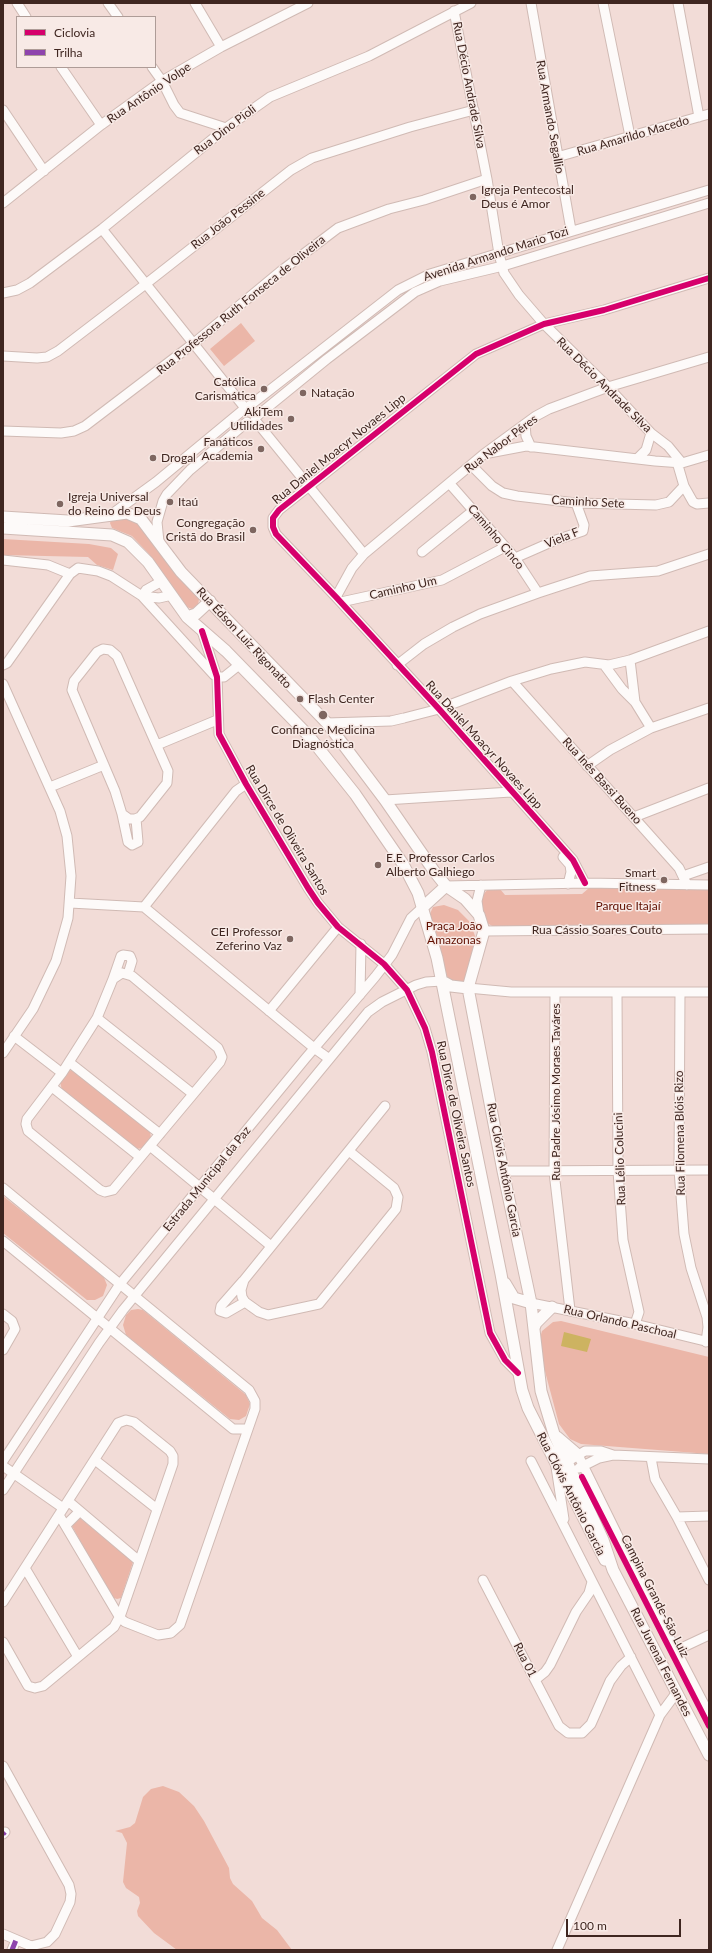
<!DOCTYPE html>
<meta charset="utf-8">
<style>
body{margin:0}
#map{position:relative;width:712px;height:1953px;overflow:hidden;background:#f2dcd7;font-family:Lato,sans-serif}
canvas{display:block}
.frame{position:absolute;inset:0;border:4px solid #3f2620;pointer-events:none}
.legend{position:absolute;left:16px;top:16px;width:140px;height:52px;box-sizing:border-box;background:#f8eae6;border:1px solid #ae9c97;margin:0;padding:5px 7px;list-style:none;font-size:12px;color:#3f2620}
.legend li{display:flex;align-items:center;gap:8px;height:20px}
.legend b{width:20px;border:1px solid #ae9c97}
.scale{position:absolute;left:566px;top:1919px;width:115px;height:18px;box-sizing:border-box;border:2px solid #3f2620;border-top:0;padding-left:5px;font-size:12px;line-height:14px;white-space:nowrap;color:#3f2620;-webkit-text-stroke:3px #f8eae6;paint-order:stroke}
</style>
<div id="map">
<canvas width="712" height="1953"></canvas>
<div class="frame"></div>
<ul class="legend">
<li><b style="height:5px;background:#d6006c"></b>Ciclovia</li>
<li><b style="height:5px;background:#8e44ad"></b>Trilha</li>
</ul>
<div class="scale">100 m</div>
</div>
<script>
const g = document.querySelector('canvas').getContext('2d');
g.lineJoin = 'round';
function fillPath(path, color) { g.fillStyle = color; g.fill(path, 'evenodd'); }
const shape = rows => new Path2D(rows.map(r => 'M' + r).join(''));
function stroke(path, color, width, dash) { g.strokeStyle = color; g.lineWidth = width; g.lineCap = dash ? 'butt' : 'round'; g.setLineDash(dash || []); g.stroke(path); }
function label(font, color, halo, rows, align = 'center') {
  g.font = font + ' Lato,sans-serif'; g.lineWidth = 3; g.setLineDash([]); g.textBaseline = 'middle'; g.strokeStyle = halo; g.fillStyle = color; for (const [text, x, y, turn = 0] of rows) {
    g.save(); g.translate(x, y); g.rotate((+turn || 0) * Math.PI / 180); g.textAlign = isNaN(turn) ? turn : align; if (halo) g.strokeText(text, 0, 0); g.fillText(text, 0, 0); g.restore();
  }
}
const green = shape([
 [241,323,255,341,224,366,210,349],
 [130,517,145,527,193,590,199,599,198,605,192,609,184,606,149,554,132,536,112,528,110,523,112,518],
 [3,539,89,544,111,548,118,554,113,570,97,565,88,557,3,555],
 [709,887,709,925,494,927,487,923,481,905,482,896,488,889,500,889,505,895,582,894,589,888],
 [444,905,458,910,470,922,475,936,472,954,464,982,458,983,448,979,429,916,433,907],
 [71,1070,75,1071,150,1130,151,1138,143,1148,136,1149,62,1090,60,1082,67,1072],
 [3,1196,103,1275,107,1285,103,1296,95,1300,87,1300,3,1233],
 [138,1309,143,1310,246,1395,250,1404,246,1416,239,1420,230,1419,126,1335,123,1325,126,1315,131,1310],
 [561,1321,709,1357,709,1454,581,1444,570,1439,559,1424,538,1345,542,1331,553,1322],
 [80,1518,133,1562,121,1598,117,1599,111,1597,72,1526,72,1524],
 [163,1786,179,1792,194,1806,204,1821,229,1868,230,1878,233,1884,252,1901,262,1918,277,1930,292,1950,177,1950,154,1933,138,1916,137,1911,140,1903,139,1897,126,1888,123,1882,127,1843,122,1833,115,1831,130,1827,135,1823,143,1797,151,1789]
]);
const water = shape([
 [564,1332,591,1339,587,1352,561,1346]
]);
const minor = shape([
 [17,3,26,17],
 [108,3,118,17],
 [195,3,221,47],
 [531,3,571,230],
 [603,3,630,136],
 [678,3,699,117],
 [454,11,487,179,499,254,504,273,519,295,544,324,608,387,651,433,668,446,682,463],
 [61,67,101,125],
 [152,67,162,81,174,105,180,113,226,128],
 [3,110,44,171],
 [557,157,709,114],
 [3,203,101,125,162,81,221,47,308,3],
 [102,229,245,408],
 [3,293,17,290,30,283,102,229,226,128,270,97,369,56,471,3],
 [3,356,37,358,47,357,58,351,147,283,291,170,312,158,410,127,474,110],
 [248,407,398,290,430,274,709,190],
 [257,416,327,359,415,292,440,281,503,266,709,203],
 [255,420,364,554],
 [525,424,526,436,531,447],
 [3,431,61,433,74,431,85,426,194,343,281,271,338,228,389,209,424,200,487,179],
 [489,453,526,446,655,461,682,463,709,455],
 [637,459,646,450,651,433],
 [471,465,492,486,503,493,517,496,576,503,656,505,669,502,684,486,677,462],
 [450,484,515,558,538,593],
 [684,486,693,502,697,504,709,503],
 [112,514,156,482,243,410],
 [159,542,157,522,163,501,167,494,190,470,247,422],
 [422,552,474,510],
 [515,558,556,540,583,531,584,525,576,503],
 [3,560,48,565,70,574],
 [142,596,159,598,172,595],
 [142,596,146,590,162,581],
 [336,597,352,568,364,554,484,454,536,416,549,409,608,387,709,357],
 [341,602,442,580,505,547],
 [202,631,217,677,219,734,246,784,308,888,318,903,338,927,384,964,407,990,425,1028,432,1052,490,1333,505,1360,518,1373],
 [103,649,110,650,117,656,168,771,167,783,140,817,135,819,129,819,122,814,115,791,72,690,74,681,97,652,103,649],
 [630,660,635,702],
 [3,665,7,663,70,574,78,568,98,571,111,576,142,596,214,675],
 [397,665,424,644,453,627,480,614,538,593,590,576,658,571,709,554],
 [605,666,622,689,635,702,651,728],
 [217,677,224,677,239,665],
 [512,681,679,868,687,885],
 [3,684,60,811,67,836,71,876,68,918,56,961,33,1009,3,1053],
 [327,723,391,721,404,718,439,709,512,681,551,669,585,662,609,665,630,660,709,631],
 [157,745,217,720],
 [587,766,610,750,651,728,709,708],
 [50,787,104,765],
 [385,800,511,792],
 [122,814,128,842,132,845,138,842,136,819],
 [634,817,709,788],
 [563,857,570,865,571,872,568,884],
 [683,876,709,867],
 [585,883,573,860,439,709,336,597,276,534,273,527,273,518,279,510,476,354,544,324,604,310,709,278],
 [446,886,585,883,709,885],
 [70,903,144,907,314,1048,328,1058],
 [144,907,236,791,246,784],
 [479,915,477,901,481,885],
 [484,931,709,929],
 [122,973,132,976,218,1048,222,1057,220,1062,113,1190,105,1192,100,1190,28,1131,26,1124,27,1119,62,1073,97,1018,113,979,122,973],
 [113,979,121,956,123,955,130,956,132,961,128,974],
 [468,988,511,992,709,992],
 [555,993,554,1172,570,1310],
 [617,993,618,1171,623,1240,639,1312,635,1324],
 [680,993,679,1170,684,1234,691,1268,707,1317,708,1327,706,1342],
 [360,995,361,944],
 [269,1011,338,927],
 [97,1018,193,1094],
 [14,1036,62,1073],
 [69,1062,160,1134],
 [52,1087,140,1157],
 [150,1146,271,1246],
 [349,1151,394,1188,398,1197,396,1209,319,1304,268,1315,259,1312,245,1302,242,1297,241,1290,244,1280,385,1106],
 [503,1171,709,1170],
 [3,1188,249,1390,255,1401,255,1409,180,1625,171,1633,158,1635,125,1622,120,1618,59,1515],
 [3,1241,233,1429,248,1429],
 [243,1281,221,1306,220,1311,226,1313,245,1302],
 [531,1303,635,1324,709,1342],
 [3,1314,12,1321,15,1329,3,1350],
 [578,1455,641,1583,709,1714],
 [651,1458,655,1479,677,1517,709,1580],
 [95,1460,157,1509],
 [3,1461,120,1284,305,1059,375,977,392,955,411,918,423,907],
 [531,1461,660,1715],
 [567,1462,585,1451,601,1451,613,1455],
 [3,1466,63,1508],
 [556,1467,564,1519],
 [579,1468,599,1458,613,1455,709,1459],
 [3,1490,99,1343,123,1310,368,1012,382,1002,416,985,426,982,442,981],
 [68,1501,139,1561],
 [677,1517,709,1516],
 [66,1525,80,1511],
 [25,1568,78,1657],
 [483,1580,559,1726,568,1733,582,1733,591,1724,610,1681,621,1666,631,1657],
 [3,1602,118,1423,126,1420,134,1422,170,1451,173,1456,173,1464,121,1614,114,1627,43,1686,35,1688,28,1686,3,1642],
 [677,1650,709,1635],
 [535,1680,545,1672,550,1665,576,1612,589,1593,592,1582],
 [3,1766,69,1885,71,1894,70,1902,55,1934,47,1942,31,1946,3,1934],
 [3,1834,5,1832],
 [12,1950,16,1940],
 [557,1950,660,1715,677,1692]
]);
const major = shape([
 [3,517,68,521,127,513,141,519,181,572,327,723,385,800,434,871,446,886,465,899,479,915,484,931,468,988,503,1171,531,1303,541,1391,554,1434,603,1540,613,1570,709,1755],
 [3,528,112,535,128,542,148,562,187,617,226,651,308,735,355,794,403,864,418,893,437,958,501,1274,522,1390,528,1408,605,1560],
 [187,617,196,614,210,601],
 [423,907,446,886],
 [442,981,451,986,468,988],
 [505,1283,514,1298,531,1303],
 [534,1328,536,1323,552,1307],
 [557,1437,578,1455]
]);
const quiet = shape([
 [3,1834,5,1832],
 [12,1950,16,1940]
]);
const cycleway = shape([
 [202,631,217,677,219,734,246,784,308,888,318,903,338,927,384,964,407,990,425,1028,432,1052,490,1333,505,1360,518,1373],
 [585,883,573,860,439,709,336,597,276,534,273,527,273,518,279,510,476,354,544,324,604,310,709,278],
 [582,1477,709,1726]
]);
const markers = [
 [473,197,4,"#7e6660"],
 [264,389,4,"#7e6660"],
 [303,393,4,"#7e6660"],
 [291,419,4,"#7e6660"],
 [261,449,4,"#7e6660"],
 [153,458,4,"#7e6660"],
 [170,502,4,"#7e6660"],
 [60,504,4,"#7e6660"],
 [253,530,4,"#7e6660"],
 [300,699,4,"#7e6660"],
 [323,715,5,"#7e6660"],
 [378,865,4,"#7e6660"],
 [664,880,4,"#7e6660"],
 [290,939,4,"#7e6660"]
];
const streetNames = [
 ["Rua Décio Andrade Silva",469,85,79],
 ["Rua Antônio Volpe",149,93,-34],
 ["Rua Armando Segallio",550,117,80],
 ["Rua Dino Pioli",225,130,-37],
 ["Rua Amarildo Macedo",633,136,-16],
 ["Rua João Pessine",228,219,-38],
 ["Avenida Armando Mario Tozi",496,254,-18],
 ["Rua Professora Ruth Fonseca de Oliveira",241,305,-39],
 ["Rua Décio Andrade Silva",604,385,45],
 ["Rua Nabor Péres",501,444,-37],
 ["Rua Daniel Moacyr Novaes Lipp",339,449,-39],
 ["Caminho Sete",588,502,3],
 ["Caminho Cinco",496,537,50],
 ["Viela F",562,538,-22],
 ["Caminho Um",403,588,-13],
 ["Rua Édson Luiz Rigonatto",244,638,47],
 ["Rua Daniel Moacyr Novaes Lipp",484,745,48],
 ["Rua Inês Bassi Bueno",602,781,48],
 ["Rua Dirce de Oliveira Santos",287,830,59],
 ["Rua Cássio Soares Couto",597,930],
 ["Rua Padre Jósimo Moraes Taváres",556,1092,-90],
 ["Rua Dirce de Oliveira Santos",456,1114,78],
 ["Rua Filomena Blóis Rizo",680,1133,-91],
 ["Rua Lélio Colucini",620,1159,-92],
 ["Rua Clóvis Antônio Garcia",504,1170,79],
 ["Estrada Municipal da Paz",207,1179,-51],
 ["Rua Orlando Paschoal",620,1322,13],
 ["Rua Clóvis Antônio Garcia",571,1494,63],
 ["Campina Grande-São Luiz",655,1596,63],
 ["Rua 01",525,1660,63],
 ["Rua Juvenal Fernandes",661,1662,63]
];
const poiNames = [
 ["Igreja Pentecostal",481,190],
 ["Deus é Amor",481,204],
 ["Católica",256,382,"right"],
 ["Carismática",256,396,"right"],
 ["Natação",311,393],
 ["AkiTem",283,412,"right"],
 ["Utilidades",283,426,"right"],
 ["Fanáticos",253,442,"right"],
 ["Academia",253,456,"right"],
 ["Drogal",161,458],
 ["Igreja Universal",68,497],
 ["do Reino de Deus",68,511],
 ["Itaú",178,502],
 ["Congregação",245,523,"right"],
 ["Cristã do Brasil",245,537,"right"],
 ["Flash Center",308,699],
 ["Confiance Medicina",323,730,"center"],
 ["Diagnóstica",323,744,"center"],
 ["E.E. Professor Carlos",386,858],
 ["Alberto Galhiego",386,872],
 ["Smart",656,873,"right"],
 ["Fitness",656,887,"right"],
 ["CEI Professor",282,932,"right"],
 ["Zeferino Vaz",282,946,"right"]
];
const parkNames = [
 ["Parque Itajaí",628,906],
 ["Praça João",454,926],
 ["Amazonas",454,940]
];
fillPath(green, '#ebb6a8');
fillPath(water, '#cdb361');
stroke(minor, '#d0bab4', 11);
stroke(major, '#d0bab4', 13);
stroke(minor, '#fdfaf9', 9);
stroke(major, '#fdfaf9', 11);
stroke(quiet, '#8e44ad', 5, [10, 5]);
stroke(cycleway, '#d6006c', 6);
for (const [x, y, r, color] of markers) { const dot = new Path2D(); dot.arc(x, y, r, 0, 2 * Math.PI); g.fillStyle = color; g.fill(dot); stroke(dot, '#f8eae6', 1.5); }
label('12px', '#3f2620', '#f8eae6', streetNames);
label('12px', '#3f2620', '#f8eae6', poiNames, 'left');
label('12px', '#600f00', '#f8eae6', parkNames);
</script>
